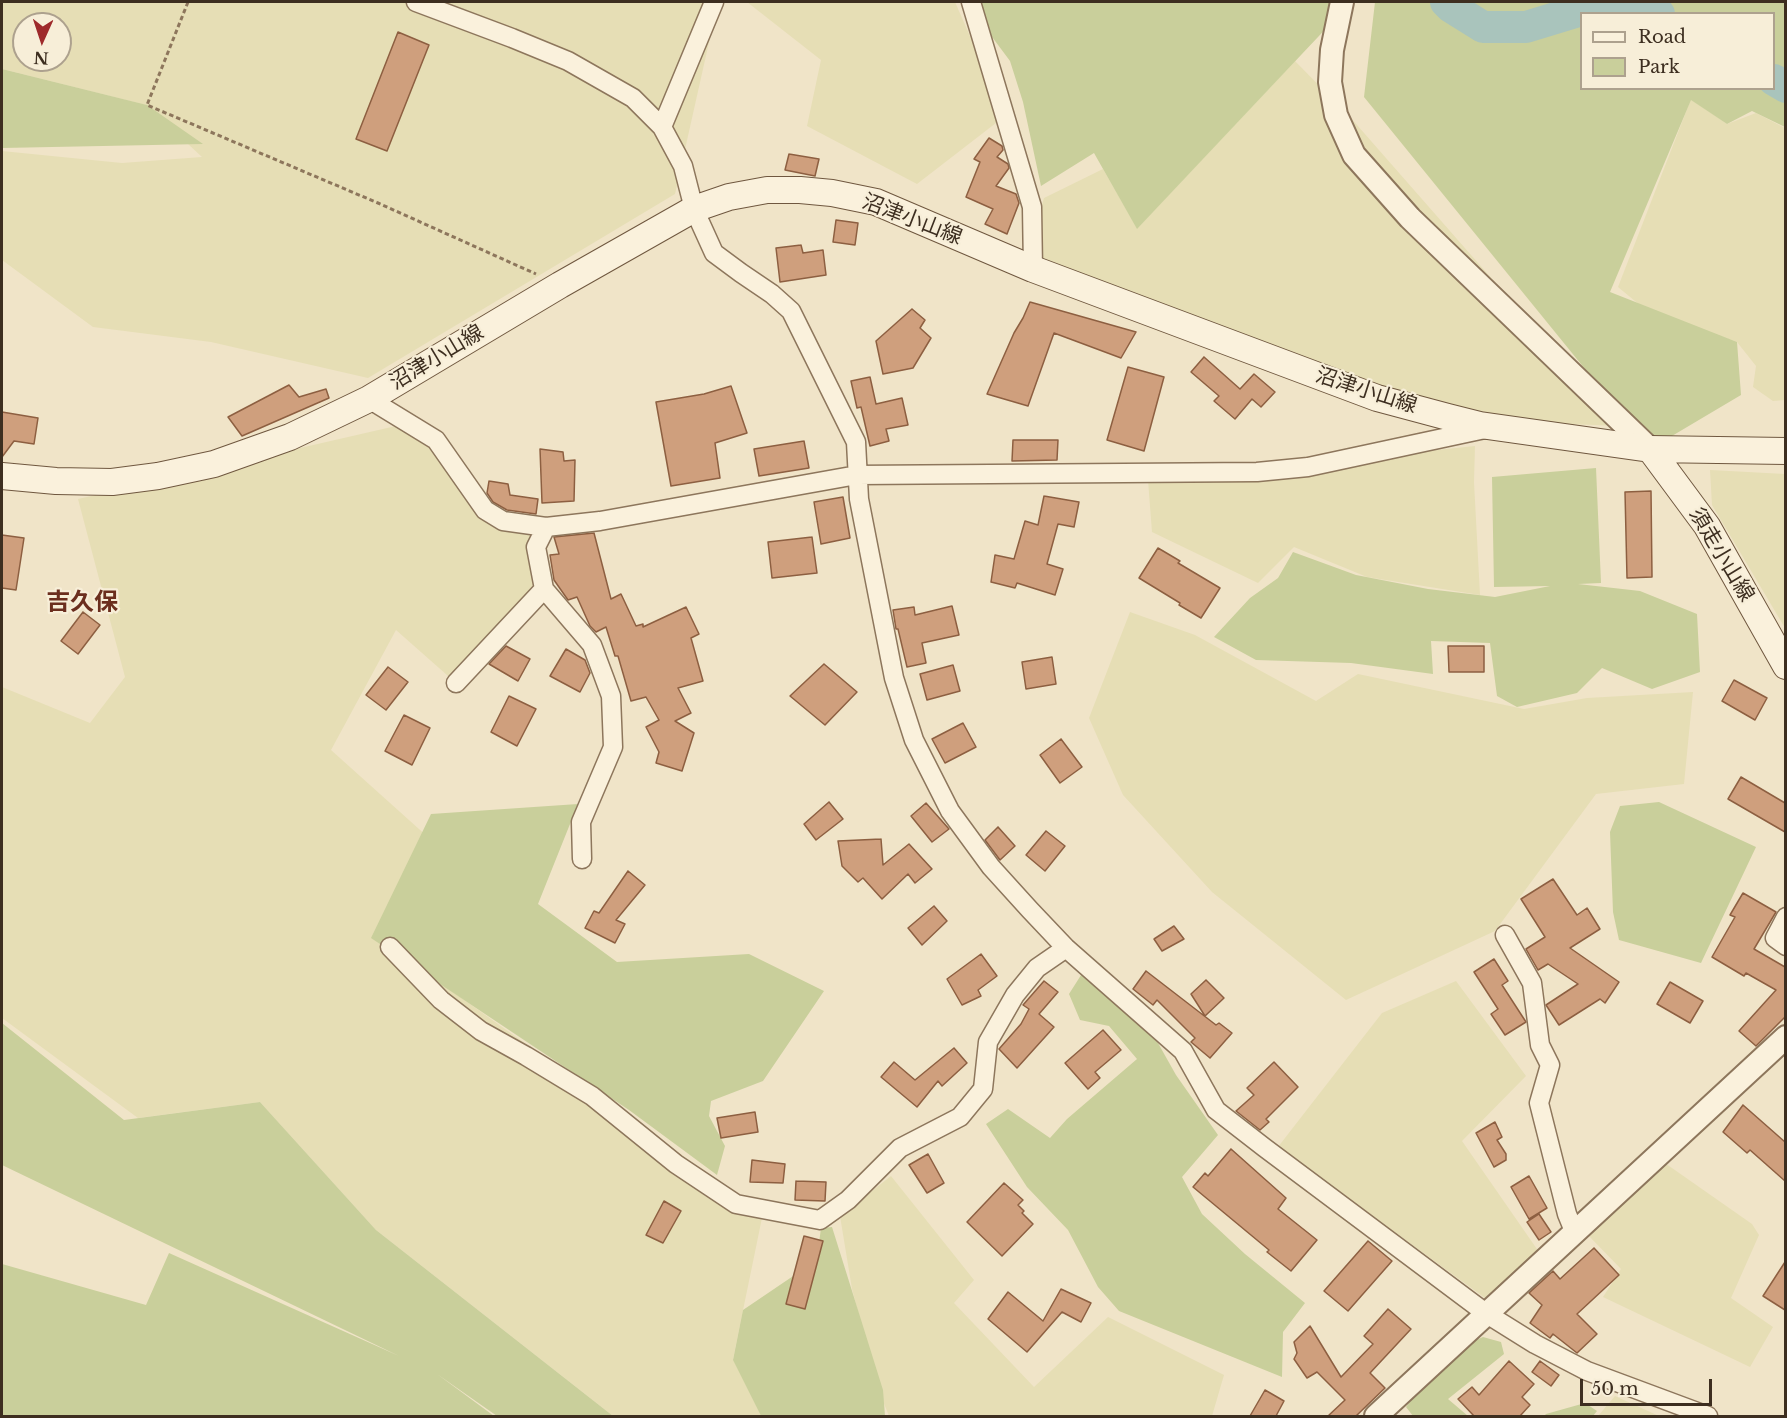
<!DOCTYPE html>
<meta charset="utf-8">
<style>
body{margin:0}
#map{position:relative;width:1787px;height:1418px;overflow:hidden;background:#f0e4c8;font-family:"Libre Baskerville",serif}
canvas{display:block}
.frame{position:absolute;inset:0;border:3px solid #3d2e20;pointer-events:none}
.legend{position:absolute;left:1580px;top:12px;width:195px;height:78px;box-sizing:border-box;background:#f7eed8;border:2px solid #ada18e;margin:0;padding:8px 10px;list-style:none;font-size:18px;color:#3d2e20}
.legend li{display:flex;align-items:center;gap:12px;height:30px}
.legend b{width:30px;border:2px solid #ada18e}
.north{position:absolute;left:12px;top:12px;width:60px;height:60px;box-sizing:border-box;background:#f7eed8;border:2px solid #ada18e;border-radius:50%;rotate:183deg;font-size:16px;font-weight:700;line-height:24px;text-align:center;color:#3d2e20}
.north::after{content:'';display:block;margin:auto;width:21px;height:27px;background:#9e2a2b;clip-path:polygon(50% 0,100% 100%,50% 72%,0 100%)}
.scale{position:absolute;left:1580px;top:1379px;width:132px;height:27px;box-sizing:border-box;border:3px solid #3d2e20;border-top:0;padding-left:8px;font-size:18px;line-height:21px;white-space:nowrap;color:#3d2e20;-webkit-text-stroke:4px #f7eed8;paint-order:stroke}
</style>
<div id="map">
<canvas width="1787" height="1418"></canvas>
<div class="frame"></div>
<ul class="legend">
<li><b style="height:8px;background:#faf1dc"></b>Road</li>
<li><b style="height:16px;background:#c9cf9b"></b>Park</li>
</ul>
<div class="north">N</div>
<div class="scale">50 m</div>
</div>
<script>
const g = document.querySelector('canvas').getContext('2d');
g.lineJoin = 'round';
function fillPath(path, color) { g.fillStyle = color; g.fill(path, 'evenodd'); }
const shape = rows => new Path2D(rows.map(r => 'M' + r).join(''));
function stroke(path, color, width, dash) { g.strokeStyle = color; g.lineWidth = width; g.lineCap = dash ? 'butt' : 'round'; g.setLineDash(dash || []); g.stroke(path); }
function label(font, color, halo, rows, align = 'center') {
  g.font = font + ' "Libre Baskerville","Noto Sans JP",serif'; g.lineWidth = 4.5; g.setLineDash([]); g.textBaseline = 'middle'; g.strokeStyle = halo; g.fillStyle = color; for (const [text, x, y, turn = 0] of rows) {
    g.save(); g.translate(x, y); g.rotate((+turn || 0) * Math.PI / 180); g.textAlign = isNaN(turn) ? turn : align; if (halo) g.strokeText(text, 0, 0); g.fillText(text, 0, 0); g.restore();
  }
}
const farmland = shape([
 [2,2,718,2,675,194,368,378,211,342,93,327,2,260,2,151,122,163,202,157,146,105,2,69],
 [24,24,60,24,60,60,24,60],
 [747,2,955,2,1005,116,917,184,807,126,821,60],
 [1295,61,1350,117,1621,426,1458,420,1024,265,1044,198,1103,169,1137,228],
 [1691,99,1727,124,1756,113,1785,128,1785,400,1773,401,1753,387,1756,366,1737,342,1647,311,1618,287],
 [409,423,485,510,546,527,544,589,456,683,396,630,331,750,429,838,390,947,763,1213,733,1359,761,1416,613,1416,376,1230,260,1102,138,1118,2,1018,2,687,90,723,125,677,78,499],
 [1475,446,1474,482,1480,595,1367,577,1294,547,1258,583,1152,532,1148,480],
 [1710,470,1785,474,1785,628,1712,505],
 [1130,612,1195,635,1316,701,1358,674,1524,709,1587,698,1693,692,1684,784,1596,794,1495,931,1346,1000,1212,892,1123,795,1089,718],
 [1456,981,1526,1076,1462,1141,1539,1252,1485,1298,1278,1147,1382,1013],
 [1662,1161,1752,1224,1759,1235,1731,1298,1773,1327,1750,1367,1603,1297,1621,1269,1587,1234],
 [891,1176,974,1280,954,1303,1034,1387,1108,1317,1224,1375,1212,1416,889,1416,879,1391,852,1289,840,1216],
 [1615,1396,1659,1416,1598,1416]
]);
const green = shape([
 [966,2,1351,2,1137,229,1094,153,1041,186,1023,102,1010,61],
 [1375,2,1642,2,1643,13,1582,14,1582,88,1774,88,1774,14,1647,13,1647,2,1785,2,1785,127,1752,111,1727,124,1691,100,1610,292,1737,342,1741,395,1650,449,1364,97],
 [2,69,147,105,203,144,2,148],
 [1596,468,1601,583,1578,584,1640,591,1697,614,1700,672,1652,689,1602,668,1577,693,1517,707,1497,696,1490,643,1431,641,1433,674,1351,663,1256,660,1214,637,1250,598,1278,578,1293,552,1356,575,1428,589,1495,597,1550,586,1494,587,1492,477],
 [1659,802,1756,847,1701,963,1619,940,1613,912,1610,832,1620,806],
 [578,804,538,904,617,962,749,954,824,991,763,1081,711,1101,709,1116,725,1146,717,1175,629,1110,371,938,431,814],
 [1083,972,1158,1043,1176,1075,1218,1135,1182,1177,1202,1214,1245,1254,1305,1303,1283,1332,1282,1377,1119,1311,1098,1287,1068,1230,1027,1187,986,1124,1008,1109,1050,1138,1067,1119,1137,1059,1109,1026,1080,1020,1069,994],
 [2,1023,124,1120,260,1102,376,1230,613,1416,497,1416,437,1374,494,1416,2,1416,2,1264,146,1305,169,1253,399,1356,2,1165],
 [832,1227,883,1390,885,1416,761,1416,733,1360,743,1310,805,1268,816,1266,821,1228],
 [1483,1337,1501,1342,1504,1354,1448,1399,1468,1416,1413,1416,1406,1407,1417,1393,1469,1343],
 [1585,1403,1597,1411,1593,1416,1544,1416,1546,1414]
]);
const river = shape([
 [1446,2,1451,7,1483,27,1526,27,1605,3,1638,7,1659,14],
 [1774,80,1786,87]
]);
const building = shape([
 [398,32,429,45,387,151,356,139,398,32],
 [989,138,1002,146,1003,150,997,157,1008,164,1009,168,996,186,1016,194,1019,203,1007,234,985,224,993,209,966,197,980,162,974,159,989,138],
 [789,154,819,159,815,176,785,170,789,154],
 [836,220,858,223,855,245,833,242,836,220],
 [801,245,803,253,823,250,826,275,780,282,776,248,801,245],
 [1030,302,1136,332,1121,358,1054,333,1028,406,987,394,1014,333,1023,318,1030,302],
 [912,309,925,320,920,328,931,338,913,368,883,374,876,341,912,309],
 [1204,357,1240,389,1254,374,1275,392,1261,407,1252,399,1235,419,1214,401,1219,396,1191,372,1204,357],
 [1128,367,1164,377,1144,451,1107,440,1128,367],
 [870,377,876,404,902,398,908,425,886,429,889,441,870,446,861,407,857,408,851,381,870,377],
 [289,385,299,397,326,389,329,398,242,436,228,417,289,385],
 [731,386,747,433,715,443,720,478,671,486,656,402,704,394,731,386],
 [2,412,38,418,34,444,14,441,2,457,2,412],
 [1013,440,1058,440,1057,460,1012,461,1013,440],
 [804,441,809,468,759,476,754,449,804,441],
 [540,449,563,452,564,461,575,460,574,501,542,503,540,449],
 [489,481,508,484,510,495,538,499,536,514,507,510,493,502,487,493,489,481],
 [1651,491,1652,577,1627,578,1625,492,1651,491],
 [1044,496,1079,502,1074,527,1058,524,1047,564,1063,569,1055,595,1017,583,1015,588,991,582,995,555,1014,559,1025,521,1038,525,1044,496],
 [843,497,850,538,821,544,814,502,843,497],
 [594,533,611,599,621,594,636,626,643,624,643,627,686,607,699,634,691,638,703,681,678,688,691,713,675,721,694,733,682,771,656,763,659,752,646,727,659,720,646,697,631,701,618,656,615,656,606,627,596,632,590,626,577,597,568,600,554,580,550,555,559,554,554,537,594,533],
 [2,535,24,538,16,590,2,588,2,535],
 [812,537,817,573,772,578,768,542,812,537],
 [1158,548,1180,561,1178,563,1220,588,1201,618,1179,605,1180,603,1139,578,1158,548],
 [952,606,959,635,922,643,926,663,907,667,898,629,896,629,893,610,914,607,915,615,952,606],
 [83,612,100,625,78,654,61,641,83,612],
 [506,646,530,659,518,681,489,664,506,646],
 [1448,646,1484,646,1484,672,1449,672,1448,646],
 [566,649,585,660,590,673,580,692,550,676,566,649],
 [1052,657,1056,684,1026,689,1022,662,1052,657],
 [824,664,857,692,825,725,790,696,824,664],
 [953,665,960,691,927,700,920,674,953,665],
 [388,667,408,682,386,710,366,695,388,667],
 [1734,680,1767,698,1755,720,1722,701,1734,680],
 [509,696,536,709,517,746,491,732,509,696],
 [404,715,430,728,412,765,385,751,404,715],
 [963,723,976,747,945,763,932,739,963,723],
 [1061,739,1082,767,1060,783,1040,755,1061,739],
 [1741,777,1785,803,1785,832,1728,799,1741,777],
 [829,802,843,819,816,840,804,824,829,802],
 [926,803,949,829,932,842,911,816,926,803],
 [998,827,1015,846,1000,860,985,840,998,827],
 [1046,831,1065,846,1045,871,1026,855,1046,831],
 [881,839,883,865,909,844,932,869,915,883,908,874,882,899,863,878,858,882,842,866,838,841,881,839],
 [628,871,645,885,616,920,625,924,615,943,585,928,594,911,599,913,628,871],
 [1553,879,1577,915,1587,908,1600,929,1570,948,1619,982,1605,1003,1600,999,1559,1025,1546,1005,1578,984,1548,964,1538,970,1526,949,1545,937,1521,899,1553,879],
 [1743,893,1776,912,1754,949,1785,967,1785,1017,1756,1046,1739,1031,1776,990,1746,973,1744,976,1712,957,1735,917,1730,915,1743,893],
 [934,906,947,921,922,945,908,928,934,906],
 [1174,926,1184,939,1162,951,1154,939,1174,926],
 [981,954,997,976,978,990,981,996,962,1005,947,979,981,954],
 [1494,959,1508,981,1502,985,1526,1022,1505,1035,1491,1014,1498,1009,1474,972,1494,959],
 [1146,971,1216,1025,1219,1023,1232,1033,1210,1058,1191,1042,1195,1038,1157,1000,1153,1005,1133,989,1146,971],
 [1206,980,1224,998,1205,1016,1191,994,1206,980],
 [1044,981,1058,992,1039,1014,1054,1027,1017,1068,999,1049,1021,1024,1029,1009,1023,1005,1044,981],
 [1670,982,1703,1001,1690,1023,1657,1004,1670,982],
 [1103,1030,1121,1050,1095,1072,1100,1078,1088,1089,1065,1063,1103,1030],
 [954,1048,967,1063,942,1086,938,1081,917,1107,881,1077,894,1062,915,1080,954,1048],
 [1274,1062,1298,1087,1266,1119,1269,1122,1260,1130,1236,1111,1254,1095,1247,1088,1274,1062],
 [1743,1105,1785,1142,1785,1181,1750,1150,1747,1153,1723,1132,1743,1105],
 [755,1112,758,1132,721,1138,717,1118,755,1112],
 [1495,1122,1502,1137,1497,1140,1506,1154,1506,1160,1494,1167,1476,1133,1495,1122],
 [1231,1149,1286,1198,1278,1209,1317,1240,1291,1271,1267,1252,1269,1250,1193,1187,1205,1173,1208,1176,1231,1149],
 [928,1154,944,1183,927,1193,909,1165,928,1154],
 [752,1160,785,1164,783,1183,750,1182,752,1160],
 [1529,1176,1547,1208,1529,1219,1511,1187,1529,1176],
 [796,1181,826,1182,825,1201,795,1200,796,1181],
 [1004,1183,1023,1200,1018,1205,1024,1211,1022,1213,1033,1224,1002,1256,967,1222,1004,1183],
 [664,1201,681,1211,663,1243,646,1235,664,1201],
 [1539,1214,1551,1232,1539,1240,1527,1222,1539,1214],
 [804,1236,823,1241,805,1309,786,1304,804,1236],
 [1368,1241,1392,1261,1348,1311,1324,1291,1368,1241],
 [1594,1248,1619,1275,1577,1314,1597,1334,1577,1353,1553,1334,1550,1338,1530,1323,1542,1305,1529,1293,1553,1271,1560,1279,1594,1248],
 [1785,1262,1785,1310,1763,1296,1785,1262],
 [1061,1289,1091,1303,1081,1322,1062,1312,1027,1352,988,1319,1008,1292,1043,1321,1061,1289],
 [1388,1309,1411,1329,1370,1373,1385,1388,1356,1416,1328,1416,1345,1400,1317,1372,1307,1378,1294,1359,1297,1353,1294,1342,1310,1326,1341,1377,1373,1344,1364,1336,1388,1309],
 [1509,1361,1534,1384,1522,1397,1530,1405,1520,1416,1474,1416,1458,1399,1472,1387,1479,1395,1509,1361],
 [1540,1361,1559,1375,1551,1386,1532,1372,1540,1361],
 [1265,1390,1284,1401,1276,1416,1250,1416,1265,1390]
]);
const path = shape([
 [188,2,147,105,378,203,536,274]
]);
const minor = shape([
 [416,2,512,38,568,61,633,98,662,127,683,166,694,209,714,253,741,273,772,294,791,311,856,442,859,499,894,678,914,740,950,811,991,867,1030,910,1066,948,1183,1051,1216,1110,1265,1148,1487,1314,1535,1344,1587,1371,1708,1416],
 [971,2,1032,207,1033,269],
 [662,127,714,2],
 [369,399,436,440,485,510,503,521,546,527,600,521,857,475,1257,472,1308,467,1485,429],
 [544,589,592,645,611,696,613,747,581,822,582,859],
 [456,683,544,589,536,547,546,527],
 [1786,917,1775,938,1786,946],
 [1505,935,1532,983,1540,1045,1550,1065,1539,1103,1567,1214,1574,1231],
 [390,947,441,1000,481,1031,526,1056,592,1096,676,1164,736,1204,820,1220,848,1200,900,1148,960,1117,983,1089,988,1042,1015,995,1037,968,1066,948]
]);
const tertiary = shape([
 [1342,2,1332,50,1330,82,1336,115,1354,155,1410,218,1650,449],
 [1376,1416,1786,1037]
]);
const secondary = shape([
 [1650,449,1707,526,1786,666],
 [2,476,56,481,112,482,158,476,214,464,290,437,369,399,560,285,694,209,729,197,767,190,800,190,832,193,876,202,1033,269,1377,398,1448,417,1480,425,1650,449,1786,451]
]);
const streetNames = [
 ["沼津小山線",912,220,21],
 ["沼津小山線",437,358,-31],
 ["沼津小山線",1366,391,18],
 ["須走小山線",1721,555,59]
];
const quarterNames = [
 ["吉久保",82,603]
];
fillPath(farmland, '#e6deb5');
fillPath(green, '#c9cf9b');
stroke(river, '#a9c4bc', 32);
fillPath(building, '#cf9f7d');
stroke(building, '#8d5f41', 1.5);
stroke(minor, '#8d765c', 21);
stroke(tertiary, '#8d765c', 26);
stroke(secondary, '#6f573f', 28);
stroke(path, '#8d765c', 3, [4.5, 3]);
stroke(minor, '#faf1dc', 18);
stroke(tertiary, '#faf1dc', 22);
stroke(secondary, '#faf1dc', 26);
label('21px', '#3d2e20', '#f7eed8', streetNames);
label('bold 24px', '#6b2e1e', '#f7eed8', quarterNames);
</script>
